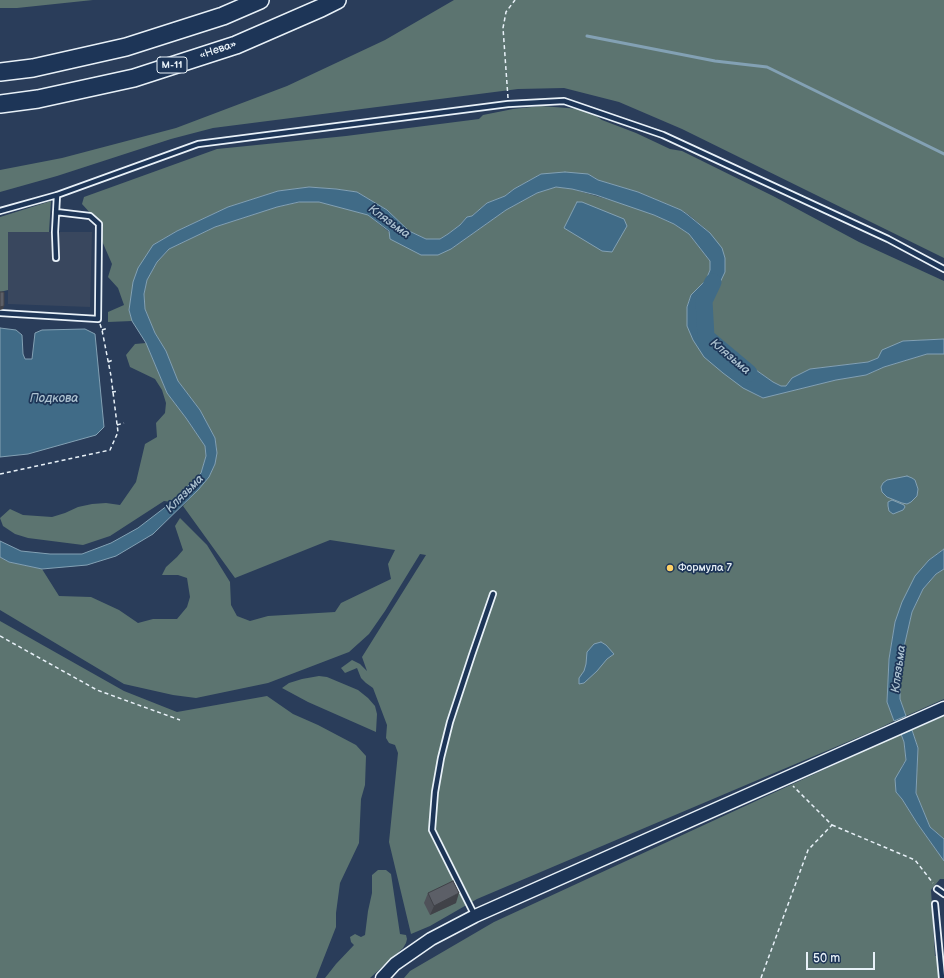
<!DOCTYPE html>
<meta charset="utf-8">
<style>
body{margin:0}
#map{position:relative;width:944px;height:978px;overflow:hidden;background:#2a3d5a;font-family:"Balsamiq Sans",sans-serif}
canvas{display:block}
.scale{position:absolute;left:806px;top:952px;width:69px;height:18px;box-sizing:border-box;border:2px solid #e8f1f8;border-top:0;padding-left:5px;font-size:12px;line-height:14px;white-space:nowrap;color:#e8f1f8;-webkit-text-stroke:3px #1d3557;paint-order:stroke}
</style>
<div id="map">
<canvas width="944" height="978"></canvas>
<div class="scale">50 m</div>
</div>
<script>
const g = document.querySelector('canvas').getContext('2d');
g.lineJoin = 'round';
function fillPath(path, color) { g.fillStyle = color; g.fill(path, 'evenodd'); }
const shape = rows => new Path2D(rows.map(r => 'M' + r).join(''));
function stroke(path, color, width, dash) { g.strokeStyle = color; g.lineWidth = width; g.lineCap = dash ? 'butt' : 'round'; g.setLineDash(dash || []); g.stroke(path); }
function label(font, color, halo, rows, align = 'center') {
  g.font = font + ' "Balsamiq Sans",sans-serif'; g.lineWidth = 3.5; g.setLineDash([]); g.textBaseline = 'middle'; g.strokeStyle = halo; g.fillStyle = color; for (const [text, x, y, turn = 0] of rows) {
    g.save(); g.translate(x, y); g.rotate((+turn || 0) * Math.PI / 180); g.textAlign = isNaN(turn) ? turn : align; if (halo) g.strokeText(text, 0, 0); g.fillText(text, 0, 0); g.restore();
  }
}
const built = shape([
 [8,232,92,232,90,307,8,304]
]);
const green = shape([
 [0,0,93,0,17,8,0,8],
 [454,0,944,0,944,258,682,129,619,102,564,88,518,89,213,128,171,139,57,176,0,192,0,170,62,158,176,128,287,86,385,40],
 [541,106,580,109,589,111,602,120,636,133,670,149,682,151,773,196,859,242,944,281,944,339,903,341,878,358,869,362,810,369,792,378,786,386,781,386,773,382,746,363,725,355,714,345,707,332,702,320,701,310,706,300,717,289,710,233,689,215,681,210,638,192,598,180,588,174,541,174,514,189,505,196,487,203,472,216,467,217,460,225,448,234,440,239,426,239,409,231,387,210,357,192,336,189,309,187,278,191,228,207,177,231,153,245,129,310,132,321,108,322,108,312,124,305,118,288,108,277,112,264,102,241,103,227,82,204,84,197,217,149,346,136,479,119,483,115,513,109],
 [556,187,572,189,624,204,654,215,674,224,689,234,710,261,710,270,706,280,691,295,687,307,744,388,762,398,836,380,866,375,884,367,927,354,944,354,944,549,929,560,895,622,889,659,887,702,894,721,878,729,477,899,430,926,411,934,389,842,398,753,395,745,389,743,386,738,387,725,373,688,366,683,361,678,357,668,345,673,341,668,352,660,360,664,367,671,362,657,426,555,420,554,385,611,369,634,349,652,268,683,196,698,173,695,124,684,0,610,0,557,9,562,42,569,59,596,91,597,119,610,138,623,153,619,177,619,187,607,190,597,187,578,178,575,162,575,166,567,177,557,183,550,175,526,180,518,207,545,230,582,231,605,237,616,250,621,268,616,335,612,341,603,391,579,388,564,395,550,330,540,235,578,183,506,209,477,215,464,217,452,215,438,200,410,178,381,166,351,155,333,145,309,144,294,147,280,157,262,169,249,215,227,277,207,300,202,319,202,344,208,368,215,389,232,451,249,506,210,537,193],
 [51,201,49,232,8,232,8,290,0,292,0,217],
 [146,343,167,393,186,418,205,446,206,456,201,473,172,502,164,501,110,536,83,545,28,538,15,534,3,526,0,518,10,509,23,515,52,517,65,513,78,507,92,504,106,503,120,505,136,482,145,444,157,437,156,423,165,413,166,403,162,390,155,379,130,367,126,355,135,344],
 [944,569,944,699,906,716,900,699,900,676,904,657,904,647,912,612,923,589,936,574],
 [0,621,124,691,177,712,267,696,293,714,318,725,356,745,366,756,365,785,361,799,359,843,340,883,336,913,336,927,316,978,0,978],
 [319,676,327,677,358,690,368,698,375,706,377,714,376,732,308,702,282,688,289,683,302,679],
 [944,716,944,839,930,827,916,793,918,748,912,730],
 [901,734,904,742,906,760,902,766,896,792,902,799,917,823,944,861,944,879,940,879,931,890,935,956,944,956,944,978,404,978,410,971,494,922],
 [378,870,386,870,391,874,400,934,406,935,407,939,406,943,403,948,370,978,325,978,336,964,354,945,351,942,350,937,355,934,361,937,365,935,368,911,372,893,372,875]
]);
const water = shape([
 [565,172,588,174,598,180,638,192,681,210,688,215,710,233,722,248,725,258,725,272,717,289,706,300,701,310,702,320,707,332,714,345,725,355,746,363,773,382,781,386,786,386,792,378,810,369,868,362,878,358,882,350,903,341,944,339,944,354,927,354,884,367,866,375,836,380,763,398,743,388,723,373,704,357,693,340,687,326,687,307,691,295,706,280,710,270,710,261,689,234,674,224,654,215,596,195,572,189,556,187,537,193,506,210,451,249,438,255,421,255,390,239,389,231,368,215,319,202,299,202,277,207,215,227,169,249,157,262,147,280,144,294,145,309,155,333,166,351,178,381,200,410,215,438,217,453,215,464,209,477,198,490,153,534,116,556,87,565,42,569,9,562,0,557,0,541,21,551,50,554,82,554,111,543,138,528,172,502,201,473,206,456,205,446,186,418,167,393,146,343,132,321,129,310,133,282,138,268,153,245,177,231,228,207,278,191,309,187,336,189,357,192,387,210,409,231,426,239,440,239,448,234,460,225,467,217,472,216,487,203,505,196,514,189,541,174,565,172],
 [577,202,582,202,624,219,627,226,612,252,602,251,564,228,577,202],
 [0,328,16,330,22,335,23,354,25,359,32,359,35,333,42,330,85,329,95,334,104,427,96,435,28,454,0,457,0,328],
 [907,476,912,478,915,480,918,489,917,496,911,502,907,504,902,503,887,497,882,492,881,487,883,483,887,480,907,476],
 [892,500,904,505,905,507,903,510,893,514,889,511,888,506,888,502,892,500],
 [944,549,944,569,936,574,923,589,912,612,904,647,904,657,900,676,900,699,906,716,894,721,887,702,889,659,895,622,902,602,915,576,929,560,944,549],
 [601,642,606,645,614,654,607,659,597,671,584,683,579,684,579,678,584,671,586,664,587,652,594,644,601,642],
 [912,730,918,748,916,793,930,827,944,839,944,861,917,823,902,799,896,792,895,779,906,760,904,742,901,734,912,730]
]);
const stream = shape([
 [587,36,715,61,767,67,944,154]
]);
const river = shape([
 [713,282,704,301,706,337,749,373]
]);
const path = shape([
 [508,98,503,28,506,12,515,0],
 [102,330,108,328],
 [108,362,113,360],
 [112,392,119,391],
 [117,425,124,423],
 [0,474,110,450,118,432,111,376,102,330,100,324],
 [0,636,97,690,180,720],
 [832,825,915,860,933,883],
 [761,978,808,850,832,825,793,786]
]);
const service = shape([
 [0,211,57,195,198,144,508,104,564,101,663,135,888,239,944,269],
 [56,258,55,232,57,195],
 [0,313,98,319,99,224,90,216,56,212],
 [937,889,944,894],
 [935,904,942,978],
 [475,916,432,830,435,792,441,758,450,722,472,655,493,594]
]);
const tertiary = shape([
 [382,978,395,964,431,939,475,916,944,708]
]);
const motorway = shape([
 [0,72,33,68,126,47,223,16,260,0],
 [0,104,38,99,134,78,236,45,321,8,337,0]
]);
const wall = shape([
 [428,893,456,903,430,915,424,903]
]);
const shadedWall = shape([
 [4,306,3,309,0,310,0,307],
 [459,893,456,903,430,915,434,906]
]);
const building = shape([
 [0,292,4,292,4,306,0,307,0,292],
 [453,881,459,893,434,906,428,893,453,881]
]);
const markers = [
 [670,568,4,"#ffd166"]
];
const shields = [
 [172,65,30]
];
const shieldNames = [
 ["М-11",172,65]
];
const streetNames = [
 ["«Нева»",218,50,-19]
];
const poiNames = [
 ["Формула 7",678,568]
];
const waterNames = [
 ["Клязьма",389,222,36],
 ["Клязьма",730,357,40],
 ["Подкова",54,399],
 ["Клязьма",185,494,-45],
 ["Клязьма",899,669,-82]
];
fillPath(built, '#39475e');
fillPath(green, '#5c7470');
fillPath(water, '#406b87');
stroke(water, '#83a1b4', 1);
stroke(stream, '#83a1b4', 3);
stroke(river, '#406b87', 17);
stroke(service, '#e8f1f8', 8);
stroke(tertiary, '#e8f1f8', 15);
stroke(motorway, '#e8f1f8', 20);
stroke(path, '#e8f1f8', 1.5, [4, 3]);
stroke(service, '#1d3557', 4.5);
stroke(tertiary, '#1d3557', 12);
stroke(motorway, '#1d3557', 17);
fillPath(wall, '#4f5259');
fillPath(shadedWall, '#404248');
fillPath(building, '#5c5f67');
stroke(building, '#404248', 1);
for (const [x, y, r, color] of markers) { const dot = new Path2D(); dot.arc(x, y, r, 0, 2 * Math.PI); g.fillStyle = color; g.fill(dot); stroke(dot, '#1d3557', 1.5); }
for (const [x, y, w] of shields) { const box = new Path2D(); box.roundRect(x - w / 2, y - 8, w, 16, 3); g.fillStyle = '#1d3557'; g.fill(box); stroke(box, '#e8f1f8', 1); }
label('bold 10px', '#e8f1f8', null, shieldNames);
label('11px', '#e8f1f8', '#1d3557', streetNames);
label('11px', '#e8f1f8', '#1d3557', poiNames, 'left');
label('italic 12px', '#adc2d0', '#1d3557', waterNames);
</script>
